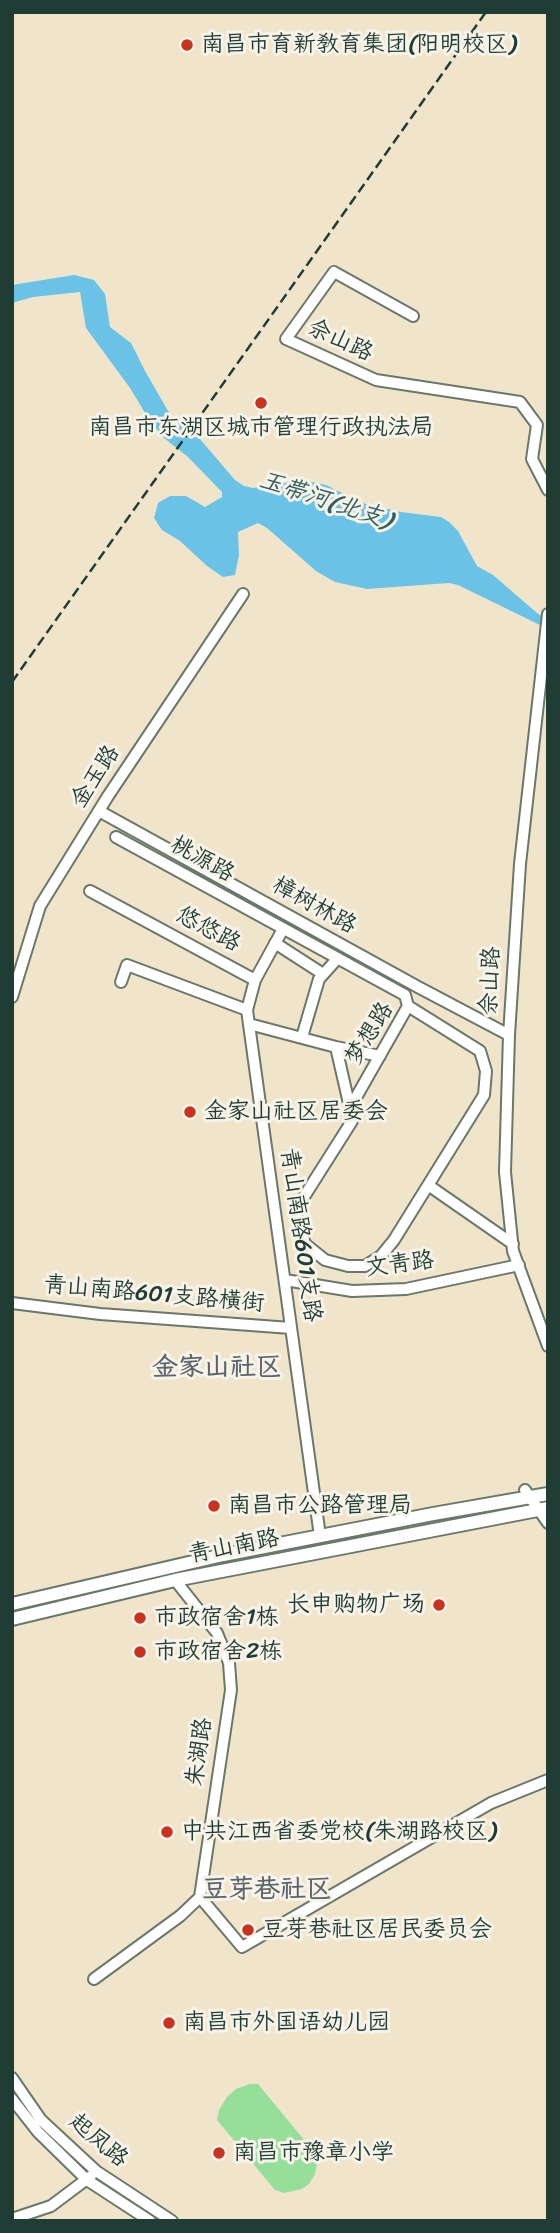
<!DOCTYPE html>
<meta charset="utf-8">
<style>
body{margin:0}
#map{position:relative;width:560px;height:2233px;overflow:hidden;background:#f0e5cb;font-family:Sriracha,sans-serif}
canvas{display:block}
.frame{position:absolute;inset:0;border:14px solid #1f3d34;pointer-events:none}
</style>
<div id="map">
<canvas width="560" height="2233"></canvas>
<div class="frame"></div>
</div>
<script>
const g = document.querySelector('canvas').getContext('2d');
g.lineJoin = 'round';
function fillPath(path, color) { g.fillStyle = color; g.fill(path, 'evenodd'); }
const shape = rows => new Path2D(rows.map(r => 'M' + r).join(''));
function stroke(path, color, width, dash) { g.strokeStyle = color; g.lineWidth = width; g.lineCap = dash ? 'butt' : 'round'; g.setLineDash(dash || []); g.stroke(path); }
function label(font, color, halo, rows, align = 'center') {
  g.font = font + ' Sriracha,"LXGW WenKai TC",sans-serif'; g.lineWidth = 6; g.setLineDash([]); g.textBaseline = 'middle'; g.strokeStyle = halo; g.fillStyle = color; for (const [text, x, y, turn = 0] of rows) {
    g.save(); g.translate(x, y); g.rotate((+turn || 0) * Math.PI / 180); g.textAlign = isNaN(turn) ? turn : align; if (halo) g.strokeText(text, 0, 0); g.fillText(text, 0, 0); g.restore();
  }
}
const green = shape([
 [250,2084,258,2084,314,2152,317,2163,315,2174,309,2184,302,2189,284,2193,275,2190,217,2120,219,2110,227,2097,236,2089]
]);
const water = shape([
 [74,275,94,280,105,294,110,327,131,343,145,371,171,416,200,439,235,480,244,486,253,488,297,481,312,482,326,485,362,503,401,512,441,517,449,522,458,531,477,566,493,575,537,613,548,620,542,626,458,585,449,583,367,589,335,582,316,571,267,528,258,523,238,532,239,555,235,575,223,577,207,566,180,541,162,530,154,518,158,503,170,496,186,496,205,507,222,497,222,492,188,457,164,438,150,421,130,388,86,328,80,292,33,297,12,303,12,285]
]);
const minor = shape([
 [413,316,334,272,286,339,376,380,520,402,537,425,532,459,548,490],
 [548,614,520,864,509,1035,505,1172,513,1251,548,1346],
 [99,811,418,987,509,1035],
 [116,837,405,995,408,1006],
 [90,891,255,980,283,929],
 [275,943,323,974],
 [121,982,127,965,247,1010,319,1529],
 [12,997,40,906,108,796,243,594],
 [408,1006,480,1051,486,1071,484,1095,394,1240,381,1256,365,1266,348,1266,325,1260,305,1244,295,1211,352,1121,350,1108,408,1006],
 [247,1010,255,980],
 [249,1024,336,1047,380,1056],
 [302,1037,319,979,338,958],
 [336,1047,350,1108],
 [428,1185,513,1244],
 [285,1280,352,1291,406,1289,519,1265],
 [12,1303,100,1314,291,1328],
 [525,1490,548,1523],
 [200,1897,242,1947,491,1803,548,1780],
 [94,1979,180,1916,200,1897,231,1690,229,1663,217,1633,175,1580],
 [12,2078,41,2120,96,2171,172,2221],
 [12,2099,38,2132,87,2180,150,2221],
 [12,2219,51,2206,91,2176]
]);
const major = shape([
 [12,1604,223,1555,433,1514,548,1494],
 [12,1619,175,1580,548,1508]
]);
const rail = shape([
 [12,682,486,12]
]);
const markers = [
 [187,45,7,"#c8321e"],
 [261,403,7,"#c8321e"],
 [190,1112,7,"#c8321e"],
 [214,1506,7,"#c8321e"],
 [439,1605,7,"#c8321e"],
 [140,1618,7,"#c8321e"],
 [140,1652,7,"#c8321e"],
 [167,1832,7,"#c8321e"],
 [248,1930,7,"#c8321e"],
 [169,2023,7,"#c8321e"],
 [219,2153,7,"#c8321e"]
];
const poiNames = [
 ["南昌市育新教育集团(阳明校区)",201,45],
 ["南昌市东湖区城市管理行政执法局",261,428,"center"],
 ["金家山社区居委会",204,1112],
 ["南昌市公路管理局",228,1506],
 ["长申购物广场",425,1605,"right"],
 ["市政宿舍1栋",154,1618],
 ["市政宿舍2栋",154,1652],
 ["中共江西省委党校(朱湖路校区)",181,1832],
 ["豆芽巷社区居民委员会",262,1930],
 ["南昌市外国语幼儿园",183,2023],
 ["南昌市豫章小学",233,2153]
];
const streetNames = [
 ["佘山路",340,341,25],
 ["金玉路",96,777,-57],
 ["桃源路",202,860,29],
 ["樟树林路",314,906,29],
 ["悠悠路",208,930,28],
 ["佘山路",491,981,-87],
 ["梦想路",370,1034,-58],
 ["青山南路601支路",300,1235,82],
 ["文青路",400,1265,-7],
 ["青山南路601支路横街",154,1295,5],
 ["青山南路",234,1547,-11],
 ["朱湖路",200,1752,-82],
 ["起凤路",98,2141,40]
];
const waterNames = [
 ["玉带河(北支)",325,501,18]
];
const quarterNames = [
 ["金家山社区",217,1368],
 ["豆芽巷社区",267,1890]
];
fillPath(green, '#96df9a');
fillPath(water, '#6ac3e7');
stroke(minor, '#687869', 14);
stroke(major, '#687869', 16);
stroke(minor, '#fff', 10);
stroke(major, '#fff', 12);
stroke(rail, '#1f3d34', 2.5, [10, 5]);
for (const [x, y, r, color] of markers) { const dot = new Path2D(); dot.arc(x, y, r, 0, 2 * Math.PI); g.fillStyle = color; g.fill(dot); stroke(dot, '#f7f3e8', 2.5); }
label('23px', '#1f3d34', '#f7f3e8', poiNames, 'left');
label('23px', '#1f3d34', '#f7f3e8', streetNames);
label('italic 24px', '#325e61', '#f7f3e8', waterNames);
label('bold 26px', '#5c656d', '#f7f3e8', quarterNames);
</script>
